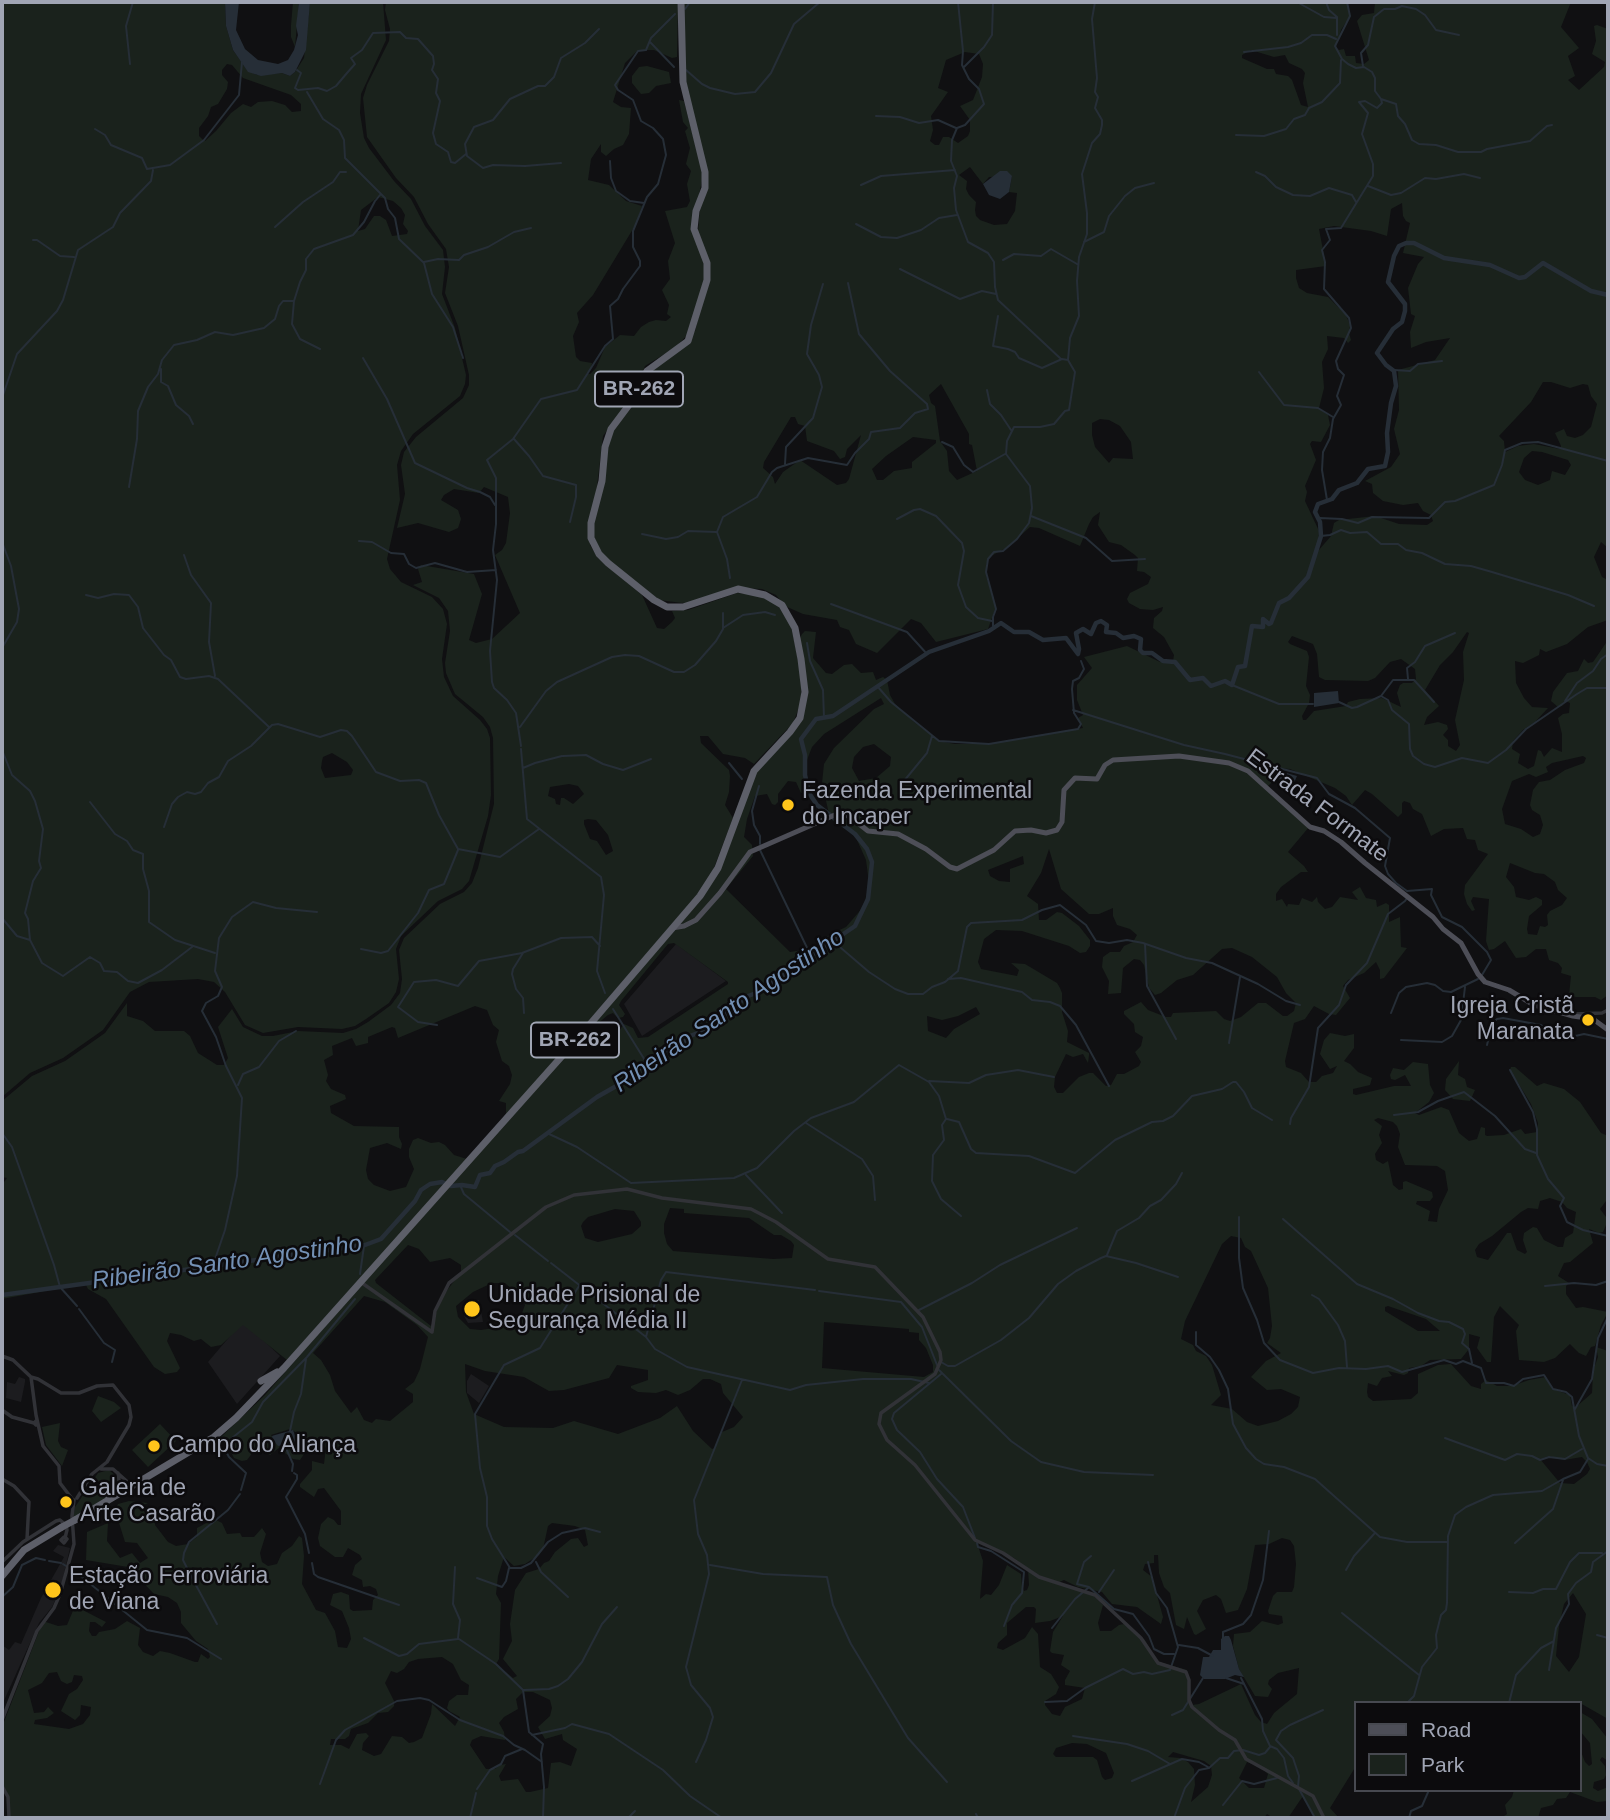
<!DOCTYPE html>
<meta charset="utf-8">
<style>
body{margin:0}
#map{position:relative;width:1610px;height:1820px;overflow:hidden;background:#101012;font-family:Arial,sans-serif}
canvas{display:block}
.frame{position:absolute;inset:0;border:4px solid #a0a5b4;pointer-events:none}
.legend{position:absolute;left:1354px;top:1701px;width:228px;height:91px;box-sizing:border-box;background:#0c0b0d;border:2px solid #474950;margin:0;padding:9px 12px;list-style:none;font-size:21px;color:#a0a5b4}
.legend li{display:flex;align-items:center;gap:14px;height:35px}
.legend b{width:35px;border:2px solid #474950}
</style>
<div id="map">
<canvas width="1610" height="1820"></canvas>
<div class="frame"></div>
<ul class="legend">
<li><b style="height:9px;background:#4d4e57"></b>Road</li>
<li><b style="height:19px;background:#1a221c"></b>Park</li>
</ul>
</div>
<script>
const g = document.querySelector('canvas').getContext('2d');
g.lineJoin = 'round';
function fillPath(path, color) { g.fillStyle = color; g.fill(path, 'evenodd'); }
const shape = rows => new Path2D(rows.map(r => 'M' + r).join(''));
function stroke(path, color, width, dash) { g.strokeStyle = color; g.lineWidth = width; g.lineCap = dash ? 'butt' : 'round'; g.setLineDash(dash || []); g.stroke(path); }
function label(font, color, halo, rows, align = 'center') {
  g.font = font + ' Arial,sans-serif'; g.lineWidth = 5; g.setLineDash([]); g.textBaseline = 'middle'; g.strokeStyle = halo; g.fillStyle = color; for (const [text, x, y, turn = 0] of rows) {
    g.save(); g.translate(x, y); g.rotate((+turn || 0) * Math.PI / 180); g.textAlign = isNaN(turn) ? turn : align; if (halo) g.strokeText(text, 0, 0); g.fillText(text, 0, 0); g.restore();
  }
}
const built = shape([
 [676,944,726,981,642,1036,624,1004],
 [479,1300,483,1322,468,1323,464,1316,464,1303],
 [243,1321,280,1356,237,1404,208,1362],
 [471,1374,489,1386,479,1403,467,1393,467,1381],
 [19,1377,25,1379,25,1382,21,1402,6,1398,7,1382,15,1384],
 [58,1545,70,1548,60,1590,52,1607,39,1623,2,1705,2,1645,9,1650,15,1642,21,1644,41,1598,64,1557,53,1551]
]);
const green = shape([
 [2,2,225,2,226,26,233,50,247,70,257,75,282,73,290,76,295,72,304,58,310,2,383,2,386,40,361,94,360,113,364,138,369,148,394,181,411,199,425,226,443,250,445,267,442,294,455,328,466,375,465,384,460,396,413,434,401,451,397,465,400,500,387,559,390,569,401,582,432,597,443,609,447,624,442,659,444,677,453,696,480,720,487,729,490,738,491,795,488,816,469,881,462,889,438,901,401,936,396,949,399,979,396,992,389,1003,366,1019,355,1026,342,1029,298,1027,263,1033,245,1025,225,992,214,982,198,979,149,982,130,992,103,1030,63,1058,30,1073,2,1097],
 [227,64,232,65,243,78,291,95,301,104,301,111,292,112,285,105,272,101,258,102,251,107,243,104,231,113,216,131,205,141,203,140,199,136,199,128,208,116,211,107,218,104,227,89,228,82,222,75,222,70],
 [378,197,393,201,401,208,405,215,403,224,408,231,407,234,392,236,386,220,380,216,374,216,365,229,358,231,361,210],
 [332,753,347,762,353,770,351,775,325,778,321,768,322,761,323,757],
 [293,2,299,2,295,47,291,37,291,25],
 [386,2,678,2,677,57,672,58,654,50,642,50,637,51,625,63,613,102,621,107,631,108,629,134,623,145,614,149,606,156,601,152,601,144,591,159,588,180,609,185,626,201,642,206,636,224,593,295,577,313,579,322,573,336,576,357,580,361,592,363,591,370,586,374,590,374,596,368,605,347,620,335,634,336,641,327,649,322,656,320,666,321,671,317,667,314,669,305,662,290,670,279,668,261,675,243,665,211,687,207,690,201,687,184,691,171,686,164,690,148,685,131,688,128,683,122,679,100,684,101,703,175,692,231,705,265,705,277,689,333,676,347,645,366,631,398,603,436,590,545,598,558,642,595,657,628,664,629,672,622,675,618,672,611,688,610,737,593,762,595,780,606,791,626,800,669,802,700,793,723,754,764,745,758,723,754,708,736,700,736,701,743,729,770,730,776,729,792,725,805,733,818,712,873,704,887,502,1121,506,1113,506,1103,499,1101,510,1084,512,1075,509,1066,502,1061,496,1042,499,1030,493,1025,487,1010,475,1006,398,1038,395,1028,392,1027,368,1037,368,1043,356,1046,352,1038,332,1046,333,1055,324,1060,328,1075,326,1081,331,1089,345,1095,346,1099,330,1106,331,1113,354,1126,399,1127,399,1137,402,1144,401,1149,387,1143,370,1148,366,1170,368,1179,374,1185,390,1191,406,1187,414,1169,409,1157,409,1149,413,1140,418,1138,431,1143,439,1142,445,1145,454,1155,467,1159,287,1360,243,1325,221,1345,211,1347,201,1339,194,1341,181,1335,170,1333,167,1341,180,1368,177,1372,165,1374,154,1367,106,1299,88,1289,86,1285,61,1288,2,1299,2,1185,7,1178,2,1177,2,1101,32,1076,65,1061,105,1033,127,1003,127,1016,143,1021,155,1031,184,1031,190,1036,198,1053,217,1065,224,1065,228,1058,218,1027,232,1009,243,1027,262,1036,273,1036,298,1031,343,1033,356,1029,368,1022,391,1005,400,993,402,979,399,950,404,938,440,904,464,892,472,883,478,868,494,804,493,738,490,727,483,717,455,694,446,673,445,663,450,631,448,611,439,598,413,585,422,582,418,569,421,565,474,574,482,594,469,640,476,643,492,639,520,613,495,555,502,550,506,543,510,513,508,497,484,487,479,493,454,489,444,495,441,500,458,510,461,519,458,528,449,532,418,523,397,528,405,494,401,465,404,452,416,437,463,398,469,385,469,375,458,326,445,293,449,267,446,249,428,224,414,197,396,178,367,137,363,98,367,85,389,41,390,29,385,10],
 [569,784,578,786,584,794,573,804,564,798,561,798,560,805,556,804,555,799,548,796,550,787],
 [588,819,596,820,608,835,613,851,606,855,597,841,590,839,584,824,584,820],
 [683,2,1347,2,1350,16,1341,30,1336,47,1339,50,1344,49,1346,56,1355,56,1356,63,1364,64,1369,60,1357,21,1362,15,1374,13,1375,2,1571,2,1561,27,1579,48,1568,56,1575,76,1568,80,1579,90,1604,67,1605,62,1592,54,1596,41,1594,26,1597,25,1608,29,1608,548,1601,542,1594,557,1602,577,1608,580,1608,620,1588,627,1567,644,1546,652,1540,649,1539,655,1523,663,1515,661,1516,683,1524,698,1532,707,1548,708,1535,722,1523,730,1513,741,1512,749,1520,754,1518,763,1528,769,1534,766,1538,750,1541,751,1544,757,1552,748,1562,752,1562,734,1558,718,1563,714,1569,713,1570,703,1566,701,1562,706,1558,707,1551,701,1553,692,1567,673,1578,671,1584,659,1588,663,1593,662,1608,640,1608,995,1601,1000,1595,997,1576,997,1569,995,1571,976,1561,973,1562,968,1558,963,1549,960,1546,949,1536,949,1526,957,1516,958,1505,941,1494,949,1489,950,1486,941,1489,899,1473,897,1471,901,1475,910,1472,911,1467,904,1464,894,1465,885,1488,854,1478,850,1475,840,1467,839,1463,828,1444,829,1431,836,1422,814,1413,809,1410,803,1404,801,1402,803,1402,813,1398,817,1372,794,1365,790,1352,805,1346,796,1335,788,1290,769,1278,768,1272,776,1274,780,1268,786,1309,827,1288,852,1304,866,1308,872,1301,872,1281,887,1276,894,1276,901,1282,899,1287,907,1288,904,1299,905,1302,898,1312,902,1317,897,1318,902,1325,909,1332,907,1340,897,1358,900,1352,892,1360,887,1366,898,1376,900,1377,907,1386,903,1389,905,1389,922,1400,917,1401,947,1407,948,1384,978,1380,979,1380,970,1376,962,1364,973,1348,980,1343,986,1350,998,1336,1015,1329,1014,1314,1006,1305,1019,1294,1023,1285,1061,1286,1067,1301,1073,1309,1082,1316,1082,1322,1076,1333,1073,1337,1066,1330,1069,1320,1054,1324,1040,1330,1033,1345,1036,1354,1034,1354,1048,1344,1061,1350,1064,1358,1072,1372,1078,1370,1085,1353,1089,1353,1094,1356,1095,1394,1086,1411,1086,1405,1075,1395,1080,1391,1079,1390,1075,1393,1068,1404,1070,1413,1062,1428,1064,1430,1085,1434,1093,1429,1102,1415,1113,1419,1115,1441,1107,1449,1110,1459,1133,1469,1141,1477,1139,1481,1127,1485,1128,1485,1135,1487,1136,1504,1135,1521,1129,1525,1134,1537,1132,1538,1123,1531,1104,1510,1070,1511,1067,1515,1067,1537,1086,1544,1083,1564,1089,1580,1102,1601,1133,1608,1136,1608,1190,1606,1201,1600,1209,1606,1217,1606,1225,1603,1232,1599,1233,1589,1229,1593,1243,1570,1262,1564,1263,1558,1276,1569,1283,1566,1286,1566,1294,1576,1308,1583,1307,1608,1312,1601,1325,1595,1346,1591,1347,1586,1356,1579,1353,1570,1344,1555,1358,1544,1362,1519,1360,1516,1331,1519,1325,1500,1306,1494,1317,1491,1362,1487,1362,1477,1348,1480,1337,1469,1334,1469,1349,1461,1359,1430,1360,1421,1366,1409,1368,1408,1373,1404,1375,1388,1371,1392,1376,1382,1378,1377,1386,1368,1383,1367,1392,1368,1397,1373,1401,1411,1399,1418,1393,1418,1374,1438,1365,1451,1364,1471,1386,1481,1389,1481,1384,1486,1380,1497,1386,1512,1386,1529,1380,1546,1377,1552,1389,1570,1395,1572,1406,1576,1407,1592,1393,1593,1371,1598,1357,1596,1347,1608,1351,1608,1719,1580,1703,1566,1701,1356,1703,1356,1766,1330,1808,1339,1818,1315,1818,1303,1796,1288,1818,1273,1818,1267,1814,1264,1818,10,1818,7,1792,2,1784,2,1727,43,1621,58,1626,67,1625,75,1606,106,1622,102,1627,95,1622,90,1622,89,1631,92,1636,96,1636,99,1632,115,1629,127,1621,140,1628,138,1645,143,1652,153,1656,160,1651,170,1653,195,1662,198,1662,201,1654,208,1659,210,1657,208,1649,196,1641,181,1623,181,1612,177,1603,168,1597,154,1594,128,1567,86,1560,87,1532,108,1523,107,1541,120,1558,132,1553,140,1563,148,1558,137,1543,125,1542,115,1510,118,1504,129,1501,148,1503,144,1505,143,1510,148,1513,155,1508,155,1525,168,1542,176,1546,188,1544,197,1537,197,1528,214,1519,222,1523,227,1534,240,1533,242,1537,254,1537,262,1528,266,1534,260,1553,262,1562,268,1566,277,1564,282,1553,292,1546,299,1536,302,1538,304,1556,302,1584,316,1610,325,1613,335,1631,338,1647,347,1648,351,1639,349,1628,342,1611,330,1605,333,1594,341,1592,349,1595,350,1609,353,1611,372,1610,373,1600,378,1595,376,1589,370,1586,363,1587,362,1580,352,1575,355,1565,362,1559,360,1555,348,1548,343,1557,335,1557,320,1546,318,1538,321,1524,328,1517,334,1520,338,1525,341,1525,341,1511,324,1488,318,1489,314,1497,300,1487,300,1484,312,1470,312,1461,324,1464,326,1448,319,1442,313,1441,300,1460,293,1459,285,1453,285,1446,299,1440,297,1433,290,1429,271,1435,280,1447,270,1455,256,1448,247,1460,242,1461,234,1458,225,1441,220,1438,265,1395,708,889,749,782,805,709,799,640,802,634,805,631,816,632,813,658,826,673,832,674,844,665,852,664,861,673,873,672,876,680,883,677,887,680,890,695,895,704,914,722,939,741,955,744,989,744,1083,728,1078,718,1083,715,1077,700,1077,685,1092,668,1084,657,1127,646,1160,662,1173,661,1174,655,1164,637,1153,628,1154,618,1162,611,1163,607,1153,610,1140,609,1129,603,1127,599,1130,593,1148,584,1151,577,1144,572,1137,571,1138,558,1135,555,1121,545,1109,542,1098,525,1100,512,1093,517,1089,524,1080,546,1039,528,1030,527,1008,547,989,557,986,565,986,575,996,607,988,629,936,642,921,623,911,619,877,653,856,644,849,630,840,627,837,620,803,614,785,606,776,595,762,589,735,588,698,602,682,603,659,600,602,555,592,532,610,434,632,407,645,379,653,368,695,331,710,271,698,232,700,208,708,186,684,83],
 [1251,50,1274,57,1285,55,1289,63,1302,69,1305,73,1303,83,1308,107,1301,105,1292,80,1288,76,1276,74,1274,69,1267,69,1242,58,1242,55],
 [965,52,979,54,983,64,982,77,973,100,960,106,970,120,970,131,968,136,958,143,949,137,943,137,939,145,935,145,930,141,933,130,931,116,948,92,938,88,946,60],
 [970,167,983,184,989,177,1012,176,1009,192,1017,193,1015,211,1007,224,994,225,980,220,976,216,975,210,976,202,969,195,966,189,967,181,959,175],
 [1402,203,1403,216,1406,221,1410,223,1403,253,1424,257,1418,264,1408,288,1411,314,1415,316,1410,332,1411,348,1426,342,1450,338,1435,360,1398,370,1399,410,1394,429,1400,454,1391,467,1365,481,1372,484,1373,493,1383,501,1403,505,1418,503,1423,511,1431,515,1433,521,1427,525,1399,524,1375,516,1339,520,1334,523,1331,536,1318,551,1319,531,1305,501,1307,492,1305,486,1316,460,1310,444,1312,441,1321,442,1330,425,1328,415,1319,408,1324,388,1322,362,1328,349,1327,336,1344,338,1348,343,1351,340,1349,333,1350,325,1346,315,1328,297,1307,293,1299,288,1296,278,1296,270,1326,266,1319,229,1334,226,1371,231,1387,236,1391,209],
 [1543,382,1551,382,1570,388,1583,384,1588,385,1591,396,1597,404,1591,427,1583,435,1575,438,1567,436,1564,429,1555,433,1561,446,1560,449,1534,444,1518,446,1505,452,1504,441,1499,436,1531,402],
 [941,384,969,434,969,444,972,445,977,471,957,480,949,471,947,451,940,441,935,406,931,403,929,395],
 [791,417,795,417,798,424,805,426,807,441,834,451,840,459,845,457,847,449,861,435,849,479,846,483,837,485,800,460,783,472,775,484,773,477,763,468,764,462],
 [1100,419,1109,420,1120,426,1131,442,1133,459,1113,458,1109,463,1095,447,1092,435,1092,423],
 [913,437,936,440,936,443,912,462,912,468,894,471,883,480,877,480,872,469,886,456],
 [1532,451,1542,452,1568,460,1571,465,1565,475,1552,471,1550,480,1538,485,1525,480,1519,472,1524,458],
 [1467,632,1469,633,1463,652,1464,680,1455,720,1460,745,1456,751,1448,746,1448,740,1443,735,1448,729,1447,725,1438,722,1424,725,1427,717,1439,706,1425,690,1440,665,1453,652],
 [1292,636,1313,644,1317,654,1319,677,1325,680,1368,681,1375,678,1390,662,1401,659,1415,669,1416,679,1412,683,1403,683,1400,685,1397,693,1401,707,1382,698,1360,699,1348,702,1346,706,1314,711,1306,720,1303,720,1302,716,1309,703,1310,695,1306,686,1309,657,1307,651,1290,644,1288,642],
 [881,698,884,704,874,709,834,748,824,764,822,783,829,814,833,821,853,831,866,860,869,883,864,906,846,927,829,935,819,945,809,949,790,952,726,889,753,856,752,845,744,837,747,819,755,796,767,794,772,804,775,805,778,802,778,794,788,781,796,782,801,793,806,794,808,785,804,768,812,747,824,734],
 [874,744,891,757,890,766,876,778,859,781,852,768,854,757,863,747],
 [1583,756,1586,758,1584,763,1565,770,1550,780,1539,782,1533,790,1530,805,1532,810,1540,815,1543,825,1540,834,1533,837,1521,829,1505,824,1502,809,1512,781,1529,774,1536,777,1548,772,1546,767,1552,763],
 [1049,849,1061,889,1089,914,1099,914,1113,908,1113,916,1117,925,1130,929,1137,935,1133,942,1124,946,1120,952,1110,952,1103,957,1102,967,1109,981,1108,994,1121,993,1123,968,1134,959,1140,960,1144,965,1149,988,1155,995,1161,993,1177,980,1193,975,1222,949,1232,948,1252,957,1277,977,1286,993,1296,1003,1294,1011,1287,1016,1283,1016,1266,1003,1258,1003,1241,1017,1230,1021,1224,1019,1216,1011,1173,1013,1171,1017,1166,1017,1148,1010,1141,1002,1124,1011,1124,1014,1134,1024,1135,1032,1143,1037,1141,1046,1135,1052,1141,1062,1139,1066,1124,1074,1117,1074,1111,1085,1106,1086,1093,1073,1089,1073,1079,1077,1063,1093,1057,1093,1054,1087,1055,1077,1066,1054,1073,1057,1083,1054,1088,1063,1089,1055,1089,1053,1067,1042,1068,1031,1062,1012,1062,993,1060,988,1057,983,1025,964,1011,963,1019,970,1017,976,981,969,978,962,984,939,996,930,1022,931,1069,946,1080,953,1086,952,1090,946,1090,940,1079,926,1062,913,1057,912,1046,920,1039,920,1038,904,1027,896,1041,873],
 [1023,856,1024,864,1010,869,1010,882,999,881,990,876,988,870],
 [1510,863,1535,873,1544,874,1555,882,1558,890,1567,898,1562,905,1550,911,1547,915,1548,925,1545,927,1540,926,1537,935,1528,934,1527,929,1529,916,1542,905,1542,900,1536,897,1529,900,1516,897,1514,887,1506,877],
 [674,943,728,982,728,984,648,1037,638,1038,633,1028,624,1024,619,1031,605,1033,591,1043,585,1044,597,1024,608,1015,613,1013,618,1018,623,1017,625,1014,619,1005,621,1001,668,944],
 [976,1007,980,1014,954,1029,946,1038,928,1031,927,1016,942,1020,958,1016],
 [1378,1118,1393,1122,1397,1126,1400,1134,1398,1147,1405,1165,1437,1166,1445,1171,1448,1190,1439,1209,1437,1222,1428,1221,1430,1211,1416,1204,1417,1201,1430,1201,1433,1197,1432,1192,1406,1181,1403,1182,1403,1189,1399,1190,1393,1185,1388,1161,1383,1164,1376,1160,1375,1154,1382,1143,1379,1135,1382,1126,1374,1120],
 [1550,1198,1562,1202,1567,1208,1576,1212,1573,1233,1565,1238,1563,1247,1558,1247,1544,1240,1537,1228,1533,1227,1524,1233,1523,1240,1527,1252,1525,1254,1517,1250,1511,1233,1507,1233,1488,1260,1477,1257,1475,1250,1479,1244,1492,1236,1521,1212,1528,1208,1538,1209,1540,1201],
 [670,1208,684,1209,684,1213,749,1218,774,1235,781,1235,791,1241,794,1245,792,1258,773,1259,673,1251,667,1244,664,1233,664,1224],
 [615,1209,634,1211,641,1222,641,1226,632,1234,598,1242,585,1238,581,1226,583,1222,588,1217],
 [1231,1236,1241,1238,1245,1247,1251,1251,1268,1288,1272,1326,1270,1338,1267,1343,1281,1353,1266,1361,1251,1377,1267,1390,1281,1389,1300,1397,1298,1407,1291,1414,1278,1421,1258,1426,1247,1422,1232,1409,1211,1405,1221,1395,1212,1365,1206,1356,1196,1351,1193,1345,1181,1339,1185,1321,1222,1244],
 [408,1245,419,1249,430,1262,450,1258,461,1265,461,1272,442,1297,431,1326,376,1283,375,1280],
 [492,1283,505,1283,522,1298,525,1305,522,1313,513,1325,481,1330,470,1329,458,1317,456,1306,473,1292],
 [364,1296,385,1302,417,1325,428,1337,420,1369,414,1382,405,1389,413,1394,413,1402,390,1421,376,1419,372,1423,364,1420,357,1407,351,1413,335,1391,330,1375,321,1360,313,1353],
 [1388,1306,1426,1319,1440,1331,1418,1331,1385,1311,1385,1307],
 [824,1322,909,1329,909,1332,919,1333,919,1340,926,1348,933,1365,933,1372,924,1377,822,1368],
 [465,1364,485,1371,524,1377,549,1391,564,1390,609,1378,617,1365,648,1370,648,1380,631,1386,631,1388,638,1392,656,1393,666,1390,678,1395,690,1390,703,1379,710,1379,721,1384,723,1393,743,1417,734,1427,722,1432,715,1448,712,1449,693,1431,677,1406,660,1418,618,1434,574,1421,553,1428,504,1427,474,1414,466,1392],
 [1549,1456,1564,1460,1582,1457,1587,1462,1590,1469,1587,1474,1574,1484,1560,1483,1540,1459],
 [552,1523,575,1526,585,1530,588,1545,584,1547,578,1538,571,1539,555,1552,549,1561,544,1563,539,1569,526,1573,515,1590,510,1624,512,1641,503,1659,517,1676,513,1678,496,1664,499,1659,501,1603,496,1594,498,1576,504,1557,514,1566,525,1564,539,1555,543,1549,548,1526],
 [1282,1538,1290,1540,1294,1546,1296,1564,1294,1587,1292,1592,1277,1592,1273,1596,1268,1611,1269,1614,1282,1616,1283,1623,1278,1625,1262,1621,1250,1632,1234,1634,1233,1646,1239,1669,1255,1696,1268,1697,1272,1689,1268,1684,1269,1680,1278,1673,1299,1668,1297,1694,1274,1713,1267,1724,1261,1722,1255,1715,1241,1684,1199,1704,1192,1705,1189,1695,1187,1670,1156,1661,1145,1640,1124,1624,1119,1625,1111,1631,1100,1631,1098,1623,1103,1605,1093,1595,1057,1583,1064,1580,1078,1587,1102,1592,1112,1604,1137,1607,1161,1624,1163,1617,1152,1577,1143,1570,1145,1564,1154,1563,1154,1555,1158,1555,1159,1573,1164,1587,1170,1593,1176,1625,1184,1629,1187,1617,1194,1634,1196,1635,1206,1629,1197,1611,1203,1600,1216,1595,1221,1599,1226,1613,1238,1610,1247,1589,1255,1545,1269,1544],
 [977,1543,1014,1558,1028,1569,1029,1585,1027,1590,1024,1591,1022,1587,1021,1574,1007,1565,999,1585,991,1595,986,1594,980,1599,983,1561],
 [1573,1593,1586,1614,1579,1657,1569,1672,1556,1656,1559,1626,1564,1604],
 [1026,1607,1034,1607,1036,1609,1035,1623,1050,1621,1063,1616,1053,1632,1050,1651,1052,1653,1064,1655,1061,1665,1070,1671,1065,1680,1065,1685,1085,1688,1082,1699,1065,1707,1060,1716,1052,1714,1045,1705,1045,1701,1056,1694,1059,1687,1051,1674,1040,1667,1038,1634,1032,1627,1025,1638,1003,1650,997,1648,998,1643,1007,1635,1007,1623],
 [442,1657,453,1664,461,1680,469,1685,468,1695,457,1695,449,1701,447,1708,449,1711,460,1717,455,1726,432,1704,431,1714,422,1738,414,1742,409,1743,402,1737,392,1736,381,1754,374,1756,362,1750,363,1743,369,1736,366,1733,357,1734,349,1749,341,1745,330,1745,331,1739,345,1739,349,1736,351,1729,368,1723,378,1713,388,1712,394,1706,394,1701,385,1683,391,1671,397,1673,404,1669,409,1662,418,1659],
 [57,1672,61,1681,67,1684,72,1682,74,1675,82,1676,83,1680,77,1689,69,1694,61,1711,75,1720,80,1715,81,1705,91,1707,90,1715,83,1724,69,1729,34,1724,35,1720,47,1718,54,1713,48,1707,44,1712,34,1713,28,1690,42,1683,49,1673],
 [523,1692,533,1692,550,1700,552,1708,550,1716,538,1727,545,1739,562,1734,563,1740,577,1749,571,1766,560,1762,551,1763,548,1788,530,1792,526,1792,518,1779,501,1781,499,1776,506,1764,500,1765,495,1769,486,1769,470,1745,472,1740,481,1736,505,1740,504,1732,499,1723,504,1717,518,1709,516,1699],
 [1072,1743,1087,1744,1106,1753,1114,1773,1112,1778,1105,1780,1102,1777,1097,1760,1093,1757,1056,1757,1053,1754,1056,1748],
 [1173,1752,1204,1761,1211,1766,1212,1775,1208,1787,1191,1802,1195,1785,1194,1769,1188,1762,1180,1758,1168,1757],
 [1247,1762,1262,1768,1268,1774,1264,1788,1249,1788,1239,1778],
 [647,66,669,72,671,83,656,86,649,93,641,94,632,83,632,76,639,67],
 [1459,1061,1458,1075,1465,1079,1467,1087,1475,1090,1470,1101,1453,1099,1445,1090,1446,1079],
 [98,1396,114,1402,121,1408,101,1422,92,1411],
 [60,1423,58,1441,61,1447,68,1450,62,1466,46,1445,42,1427],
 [160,1424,176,1441,148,1467,132,1450],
 [109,1470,118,1478,118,1484,112,1494,73,1519,75,1507,98,1473],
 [1580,1712,1592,1719,1608,1739,1608,1761,1602,1757,1600,1760,1605,1766,1606,1775,1604,1779,1594,1782,1593,1788,1598,1791,1608,1787,1608,1801,1597,1802,1570,1792,1566,1798,1557,1799,1553,1805,1541,1808,1538,1818,1501,1818,1507,1814,1505,1805,1512,1797,1514,1790,1580,1790,1580,1749,1585,1762,1589,1766,1592,1764,1590,1743,1580,1731]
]);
const water = shape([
 [225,2,239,2,236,30,245,49,258,60,278,64,288,60,294,50,298,35,296,26,299,2,310,2,306,50,295,72,290,76,282,73,261,76,248,72,233,50,226,26],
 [1000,171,1007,171,1012,176,1009,192,1000,199,989,195,983,184],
 [1338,691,1339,703,1314,707,1314,693],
 [1276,770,1297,776,1293,785,1272,776],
 [293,1430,297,1441,293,1444,278,1446,273,1440,272,1436,275,1435],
 [1225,1636,1229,1636,1231,1640,1239,1669,1244,1677,1235,1675,1225,1679,1204,1679,1200,1675,1203,1657,1209,1657,1213,1650,1221,1650,1221,1639]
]);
const stream = shape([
 [958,2,963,51,962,65,969,79,979,89,984,104,965,125,957,128,952,140,951,161,957,176,954,188,956,210,968,242,988,253,994,262,995,287,998,300,1061,359],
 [1297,2,1324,17,1337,18],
 [1326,2,1329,10,1337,17,1337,35],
 [1347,2,1350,16,1335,46,1342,59,1348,64,1356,68,1364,67,1372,72,1375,78,1375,91,1381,99,1396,104,1398,116,1405,124,1412,140,1419,144,1436,145,1458,152,1481,152,1487,149,1530,141,1547,126,1552,125],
 [685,9,690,2],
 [650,42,674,67],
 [1244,52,1288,47,1301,43,1312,35,1327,35,1336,39],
 [130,64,126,26,133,2],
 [1363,66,1361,53,1368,45,1374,17,1384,9,1395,9,1402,6,1416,9,1425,15,1436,30,1459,35],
 [964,67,984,47,992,35,993,2],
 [297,70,301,73,295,88,298,90,318,88,327,91,336,86,347,73,355,64,351,58,362,50,373,33,400,32,406,38,418,39,433,56,434,64,432,70,438,79,436,93,440,101,433,133,436,144,448,152,451,162,455,163,466,154],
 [686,70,702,84,710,88,735,94,755,92,771,73,794,24,820,2],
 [307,92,323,119,339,130,344,140,345,158,385,198,388,209,395,218,399,239,424,263,432,294,453,327,463,358],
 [876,116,900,117,919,123,938,120,956,128],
 [95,129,105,135,111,145,142,158,147,169,170,165,204,140,239,95,242,62],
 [1236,135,1264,136,1286,129,1294,119,1305,115,1309,108,1322,102,1340,83,1341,60],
 [610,161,611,178,616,191,630,201,644,203],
 [561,163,525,166,493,165,483,168,467,156,465,144,474,127,493,120,510,99,538,86,545,86,554,77,561,58,585,43,599,29],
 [1256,172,1265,176,1276,187,1293,195,1310,196,1329,188,1352,195,1356,202],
 [861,185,881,176,955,170],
 [1368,186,1391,195,1401,193,1425,178,1436,179,1464,174,1480,178],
 [376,200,380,195],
 [856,224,881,237,897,238,921,230,939,218,957,215],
 [275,227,303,202,333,182,340,172,346,172],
 [33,240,37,240,60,256,74,257],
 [1084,242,1104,232,1109,216,1125,196,1135,188,1154,183],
 [1003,260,1014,254,1041,256,1051,249,1077,264],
 [424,262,438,259,459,260,464,255,488,247,514,232,531,228],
 [900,269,960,299,982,291,996,294],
 [320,349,300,339,292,324,294,301,300,282,306,270,306,259,314,249,353,235,364,222,375,201],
 [363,358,387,399,415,463,467,488,480,492,490,497,495,505],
 [1068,360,1070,338,1079,316,1077,281,1079,257,1087,234,1087,213,1082,174,1092,143,1100,134,1102,125,1102,120,1095,108,1098,97,1095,92,1097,78,1092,19,1095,2],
 [161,369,161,382,168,386,176,405,189,416,193,424],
 [1394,370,1410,371,1418,364,1442,361],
 [1259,372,1284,405,1318,408,1333,417],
 [987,390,990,404,1001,415,1011,430],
 [2,398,17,354,57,311,63,300,78,250,113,227,120,213,151,181,153,170],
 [514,439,529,456,543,476,576,485,576,497,570,522],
 [942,442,953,447,964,465,973,472,1005,454],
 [785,464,786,447,813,418,822,387,819,375,807,354,811,325,823,284],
 [129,487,137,439,138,411,148,387,158,374,162,360,174,345,197,340,215,332,233,335,264,328,275,319,279,306,283,301,294,301],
 [1327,500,1322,470,1323,452,1330,438,1333,419,1341,405,1337,396,1344,375,1338,369,1336,361,1351,328,1349,318,1324,289,1325,262,1322,250,1330,240,1326,229,1341,228,1373,176,1373,164,1362,134,1368,113,1359,102,1365,101,1377,108,1382,103,1381,99],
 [1031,516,1086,538,1112,561,1145,559],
 [897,519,914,510,920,509,936,516,962,543,964,551,958,585,966,607,978,618,992,621],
 [1319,520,1320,518,1342,519,1358,523,1372,517,1429,518,1445,502,1455,501,1494,485,1502,465,1505,450,1522,443,1538,442,1608,461],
 [642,534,666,539,678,537,688,531,716,532],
 [1321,536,1330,535,1341,530,1350,533,1367,532,1381,544,1398,544,1406,550,1422,553,1445,564,1471,566,1492,572,1568,595,1594,606],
 [359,541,372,542,391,553,404,554,409,564,416,568,435,563,467,572,496,570],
 [2,542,11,566,19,609,17,622,2,648],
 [184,555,191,575,211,603,209,642,215,676],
 [730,578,727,559,717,532,723,517,757,497,772,472,777,468,808,458,847,465,855,453,869,439,871,432,900,428,915,413,928,409,927,404,890,371,859,334,848,283],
 [86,595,98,598,114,594,129,595,138,607,143,628,164,655,171,660,180,677,186,679,209,676,218,679,269,727],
 [831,604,907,632,927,654],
 [723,628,743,615,765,612,775,615],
 [993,629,993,617,996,609,986,572,988,559,994,552,1003,551,1017,539,1029,523,1032,508,1030,486,1006,454,1007,441,1014,427,1040,427,1054,424,1065,411,1069,410,1075,372,1068,360,1062,359,1042,368,1019,358,1015,352,1008,349,993,346,998,316],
 [807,643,810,661,823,690,824,718],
 [1408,679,1407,668,1415,662,1425,646,1455,633],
 [1232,685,1279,704,1313,704],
 [878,687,891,702,939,741,989,744,1078,729,1081,724,1074,713,1072,689,1073,681,1079,678,1084,669,1081,661],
 [1381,696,1388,700,1392,710,1409,724,1410,749,1413,756,1424,764,1435,767,1462,758,1488,763,1506,750,1526,729,1577,694,1587,688,1608,688],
 [1565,701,1577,683,1593,671,1601,659,1608,654],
 [1339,702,1352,708,1357,707,1381,696,1393,680,1414,680,1434,702],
 [1073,710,1184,745,1225,754,1317,778,1329,794,1355,808,1390,838,1385,866,1388,874,1396,883,1407,891,1432,889,1431,895,1442,917,1462,927,1487,952,1491,960,1482,975],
 [520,727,546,691,557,682,612,657,625,655,639,656,674,672,684,672,695,665,716,641,723,629,723,613],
 [521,746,516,713,507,700,494,688,492,682,490,651,497,580,493,550,496,524,496,478,487,460,513,439,541,399,577,390,605,346,613,339,610,306,618,299,623,289,640,266,640,261,633,247,633,231,647,197,658,184,666,155,663,139,653,128,641,121,633,100,618,90,615,85,638,51,646,50,651,38,675,14],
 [521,749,527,819,601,877,604,895,597,971,605,993],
 [2,750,12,775,30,791,35,801,43,829,39,861,41,868,33,881,25,913,28,919,30,940,42,963,63,976,90,957,100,963,104,971,117,972,128,981,138,983,162,970,192,947],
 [563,756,586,755,603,764,623,770,651,759],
 [729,763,742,779],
 [523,768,535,763,562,756],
 [759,786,752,811,754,825,760,836,760,844],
 [899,787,927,753,932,736],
 [90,802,115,834,127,841,133,850,143,854,143,869,149,891,149,922,175,940,215,953],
 [164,827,172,804,178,797,187,792,195,794,201,792,208,783,219,777,228,761,251,746,272,725,278,724,320,737,341,730,347,731,352,736,376,772,400,781,419,780,426,783,439,815,458,849,500,857,539,829],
 [760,850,811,956],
 [2,918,17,936,30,940],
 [834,942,869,972,895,989,908,994,923,994,932,987,945,982,958,971,967,927,971,923,1022,920,1042,910,1060,905,1086,925,1096,941,1109,943,1127,940,1143,943,1186,958,1212,963,1258,984,1286,1001,1300,1005],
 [1145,944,1147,986,1176,1039],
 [361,949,381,953,388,951,418,913,429,890,444,884,458,850],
 [523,953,513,969,512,974,516,989,523,998,524,1013],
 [948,979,961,978,1022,992,1032,1000,1050,1002,1060,1006,1076,1025,1109,1086],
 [613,1009,646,1062],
 [1391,1013,1399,993,1406,987,1427,983,1435,985,1443,991,1451,992,1478,979],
 [437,1025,418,1022,398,1007,414,982,436,980,458,986,479,961,522,953,561,938,592,937,600,946],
 [1401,1040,1442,1042,1452,1036,1461,1020,1465,987],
 [1229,1043,1240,977],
 [1487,1045,1492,1024,1497,1019,1503,1018,1541,1025,1562,1039,1584,1034,1608,1039],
 [1510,1070,1533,1112,1537,1129,1537,1155,1548,1179,1564,1198,1560,1206,1567,1222,1583,1230,1608,1236],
 [929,1081,969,1083,986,1075,1018,1070,1054,1077],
 [238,1085,243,1074,259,1067,279,1041,296,1031],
 [1394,1115,1418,1112,1438,1101,1464,1092,1495,1116,1525,1149,1536,1153],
 [947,1119,959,1122,971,1149,976,1153,1029,1156,1075,1173,1115,1140,1152,1122,1163,1121,1173,1116,1192,1096,1222,1089,1233,1082,1236,1082,1244,1092,1252,1108,1272,1120],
 [806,1123,862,1159,873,1176,875,1200],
 [1290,1124,1291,1118,1309,1087,1318,1028,1339,1005,1346,985,1367,963,1388,914,1405,901,1407,898],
 [2,1133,12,1147,54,1265,60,1287,77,1306],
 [547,1133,577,1147,631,1183,734,1178,757,1168,794,1131,811,1118,854,1102,899,1065,929,1082,939,1096,946,1119,942,1125,944,1140,933,1155,932,1181,941,1199,961,1216],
 [746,1175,782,1213],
 [460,1185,464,1194,510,1232],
 [1239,1217,1239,1258,1243,1288,1257,1320,1264,1343,1280,1360,1313,1373,1339,1368,1366,1369,1388,1366,1402,1372,1444,1360,1456,1364,1463,1361,1481,1368,1486,1383,1504,1383,1514,1386,1523,1379,1544,1375,1553,1389,1566,1392,1572,1397,1579,1436,1588,1458,1597,1464,1608,1466],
 [1283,1219,1357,1284,1393,1299,1418,1313,1439,1321,1449,1322,1463,1329,1465,1334,1462,1343,1469,1349,1472,1363],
 [515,1235,548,1261],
 [1107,1255,1117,1231,1139,1218,1150,1206,1161,1200,1176,1184,1182,1173],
 [551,1263,646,1337,655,1349,687,1367,790,1390,806,1385,863,1379,911,1379,929,1383],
 [213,1265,225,1230,237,1176,242,1098,226,1066,216,1037,202,1011,206,1003,218,996,222,987,215,971,219,938,232,917,253,902,276,908,317,912],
 [360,1274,364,1246],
 [579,1286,540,1348,504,1365,475,1414,480,1468,487,1497,487,1526,492,1539,510,1568,521,1568,531,1563,548,1542,562,1533,585,1528,600,1532],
 [1545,1286,1574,1283,1596,1285,1608,1281],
 [819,1291,901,1302,922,1327,937,1365],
 [1312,1295,1319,1299,1338,1325,1345,1341,1347,1367],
 [79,1309,104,1343,115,1350,112,1362],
 [919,1310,972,1283,1000,1265,1077,1228],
 [1196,1332,1196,1345,1210,1357,1219,1370,1228,1389,1233,1424,1246,1448,1256,1459,1264,1464,1284,1467,1315,1479,1380,1537,1407,1542,1448,1542],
 [646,1337,661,1280,666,1272,815,1290],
 [941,1362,948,1366,955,1366,1001,1340,1029,1318,1058,1284,1076,1271,1101,1258,1106,1256,1136,1263,1178,1277],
 [939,1370,1011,1441,1041,1462,1084,1472,1153,1475],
 [941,1374,894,1413,892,1419,897,1430,920,1452,937,1479,963,1507,975,1538],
 [1575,1409,1592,1379,1598,1338,1608,1317],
 [290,1431,294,1412,301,1394,306,1359],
 [1445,1438,1505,1460,1517,1454,1532,1456,1540,1460,1549,1457,1565,1459,1582,1449],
 [285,1446,293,1464,292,1471],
 [294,1473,297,1475,297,1479,286,1497,305,1534,309,1553],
 [241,1490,246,1473,229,1457,225,1450,227,1442,252,1422,263,1402,307,1357,355,1299],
 [977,1543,978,1547,991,1551,1024,1572,1022,1593,1012,1605,1004,1626],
 [1515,1543,1553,1509,1563,1480],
 [1091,1556,1084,1562,1077,1584,1089,1587,1114,1609,1133,1614,1149,1636,1154,1649,1164,1654,1174,1654],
 [49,1561,61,1563],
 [536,1562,541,1572,568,1597],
 [312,1563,314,1574,318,1577,399,1605],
 [63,1564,66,1566],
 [710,1565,763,1574,827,1577,833,1605,851,1644,908,1738,947,1782],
 [455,1567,453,1604,460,1620,458,1638],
 [69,1569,78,1574,120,1608],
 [1346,1570,1354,1556,1374,1534],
 [477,1578,502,1587,506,1581,509,1568],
 [1099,1592,1114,1570],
 [1509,1592,1533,1593,1543,1589,1556,1589,1570,1562,1579,1553,1602,1553],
 [2,1597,13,1587,22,1565,36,1558,45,1560],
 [121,1609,147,1630,187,1638,221,1659],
 [1342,1613,1419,1675],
 [217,1624,191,1576,183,1560,184,1553,189,1542,228,1510,240,1494],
 [1052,1628,1075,1599,1088,1588],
 [1597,1635,1608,1638],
 [364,1638,399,1656,407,1654,419,1644,458,1639],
 [459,1639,496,1664,523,1690,529,1732,543,1744,541,1754,544,1787,543,1818],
 [1223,1639,1223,1632,1243,1624,1251,1615,1263,1580,1269,1531],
 [1179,1645,1198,1648,1213,1656],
 [1549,1670,1556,1628,1569,1604,1568,1594,1576,1583,1591,1572,1593,1562,1608,1551],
 [1226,1678,1244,1684],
 [1241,1678,1262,1719,1263,1731,1270,1746,1277,1749,1284,1758,1288,1776,1293,1783],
 [524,1690,549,1689,558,1686,568,1679,582,1662,602,1624,617,1607],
 [1045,1702,1067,1701,1085,1688,1123,1669,1133,1674,1144,1672,1152,1674,1170,1670,1178,1647,1167,1608,1156,1593,1148,1562],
 [1407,1703,1414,1696,1422,1667,1437,1648,1436,1635,1441,1615,1446,1610,1447,1603,1448,1536,1455,1515,1466,1507,1493,1495,1542,1491,1563,1479,1580,1472,1588,1459],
 [1509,1703,1516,1675,1541,1648,1554,1641],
 [1172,1715,1183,1710,1203,1678],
 [532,1735,565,1728,572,1724,609,1734,663,1770,690,1796,722,1818],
 [1073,1736,1127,1744,1148,1751,1170,1764],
 [696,1762,706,1740,713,1717,710,1708,691,1685,686,1667,709,1574,707,1555,698,1534,694,1500,742,1380],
 [1132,1781,1182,1759,1199,1762,1208,1767],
 [320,1784,336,1740,345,1730,397,1701,420,1698,429,1700,460,1720,503,1736,514,1745,525,1750,542,1762],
 [1298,1787,1299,1776,1293,1758,1276,1740,1281,1731,1290,1725,1323,1710],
 [477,1789,490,1770,501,1764,505,1756,522,1749],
 [1299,1789,1315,1818],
 [1223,1805,1242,1781,1254,1784,1277,1778],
 [976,1814,978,1818],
 [470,1818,476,1793],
 [628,1818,635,1811],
 [1174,1818,1185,1788,1199,1770,1209,1768,1220,1758,1228,1758,1234,1751,1243,1750,1259,1755,1265,1753,1270,1747],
 [1409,1818,1411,1811,1422,1806,1429,1790]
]);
const river = shape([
 [2,1295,365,1245,381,1239,415,1201,421,1190,430,1184,442,1182,451,1186,462,1185,475,1187,480,1175,490,1173,495,1166,504,1162,518,1152,523,1151,597,1097,627,1080,645,1063,662,1055,669,1049,677,1048,690,1036,703,1031,748,996,759,992,855,926,868,899,872,862,867,849,855,834,817,805,809,793,805,775,805,755,801,739,816,719,833,716,929,652,989,631,1001,623,1014,632,1029,632,1043,640,1066,638,1078,654,1079,649,1076,633,1083,629,1091,634,1096,623,1101,621,1107,625,1106,632,1116,633,1123,638,1134,636,1141,639,1140,650,1143,653,1152,653,1163,661,1175,662,1190,680,1203,678,1211,686,1225,681,1232,685,1238,667,1245,666,1252,626,1263,627,1263,619,1269,624,1271,623,1279,603,1289,598,1308,577,1321,536,1320,522,1315,512,1318,504,1332,499,1339,490,1357,483,1368,469,1385,466,1388,452,1387,433,1391,403,1396,386,1394,371,1386,365,1377,353,1393,329,1402,322,1405,311,1405,304,1388,282,1394,256,1399,246,1406,243,1414,243,1444,258,1490,265,1519,278,1525,277,1543,263,1591,291,1608,295]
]);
const minor = shape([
 [1575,1014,1602,1013,1608,1010],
 [362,1283,432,1332],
 [432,1332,435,1311,449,1283,546,1207,574,1195,627,1189,662,1198,751,1209,776,1222,828,1259,875,1267,923,1317,940,1352,941,1360,935,1374,881,1413,879,1424,887,1440,915,1465,975,1540,1003,1553,1039,1577,1095,1595,1141,1638,1158,1663,1186,1672,1189,1680,1189,1700,1192,1707,1219,1730,1235,1740,1246,1759,1313,1796,1324,1818],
 [2,1356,13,1360,31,1377,36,1415],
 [31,1377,38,1379,61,1393,79,1393,97,1386,113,1385,129,1405,131,1417,129,1425,107,1462,92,1474,77,1498],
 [2,1410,12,1417,34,1423],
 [36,1415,43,1446,59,1466,60,1483,73,1500],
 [36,1421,38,1424,36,1425,34,1423,36,1421],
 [101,1469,113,1469,131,1485,132,1491,124,1495,121,1493],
 [118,1473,120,1486],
 [2,1479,14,1486,29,1502,27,1539],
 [64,1537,67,1539,64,1543,61,1540,64,1537],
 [2,1562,23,1542,56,1521,60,1520,66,1525,67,1530,65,1538],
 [2,1720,37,1631,54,1608,60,1594,74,1544,72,1516,74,1500],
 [2,1786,8,1797,9,1818]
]);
const major = shape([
 [672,928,684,926,696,920,720,893,750,852,837,814,849,816,868,831,898,834,926,849,950,867,957,869,994,850,1015,831,1031,830,1046,833,1057,830,1062,822,1064,790,1075,778,1097,779,1105,765,1113,760,1179,756,1229,763,1248,771,1310,827,1324,831,1341,842,1365,863,1433,917,1443,929,1461,943,1478,974,1485,982,1509,990,1534,1005,1573,1016,1593,1019,1608,1030]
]);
const highway = shape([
 [261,1381,277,1372],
 [109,1498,120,1486],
 [75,1520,214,1437,236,1418,284,1368,579,1037,700,896,718,868,754,771,790,732,800,718,805,692,801,659,795,628,782,605,765,595,738,589,683,607,667,607,654,600,608,563,599,554,591,538,591,523,602,481,605,447,611,429,635,397,647,371,688,341,707,280,707,263,694,229,696,211,705,188,705,172,683,82,681,2],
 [2,1576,24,1550,62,1527]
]);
const highwayBridge = shape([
 [62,1527,75,1520]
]);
const markers = [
 [788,805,7,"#ffc51b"],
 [1588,1020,7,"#ffc51b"],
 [472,1309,9,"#ffc51b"],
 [154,1446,7,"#ffc51b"],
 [66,1502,7,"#ffc51b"],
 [53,1590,9,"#ffc51b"]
];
const shields = [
 [639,389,88],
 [575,1040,88]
];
const shieldNames = [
 ["BR-262",639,389],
 ["BR-262",575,1040]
];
const poiNames = [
 ["Fazenda Experimental",802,792],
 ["do Incaper",802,818],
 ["Igreja Cristã",1574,1007,"right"],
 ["Maranata",1574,1033,"right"],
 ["Unidade Prisional de",488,1296],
 ["Segurança Média II",488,1322],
 ["Campo do Aliança",168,1446],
 ["Galeria de",80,1489],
 ["Arte Casarão",80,1515],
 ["Estação Ferroviária",69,1577],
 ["de Viana",69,1603]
];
const streetNames = [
 ["Estrada Formate",1317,806,37]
];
const waterNames = [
 ["Ribeirão Santo Agostinho",729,1011,-34],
 ["Ribeirão Santo Agostinho",227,1263,-8]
];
fillPath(built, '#1c1c1f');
fillPath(green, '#1a221c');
fillPath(water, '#262e37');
stroke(stream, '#262e37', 2);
stroke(river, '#262e37', 4.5);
stroke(minor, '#313237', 3.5);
stroke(major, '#4d4e57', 5);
stroke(highway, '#5d5f69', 7);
stroke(highwayBridge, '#5d5f69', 7);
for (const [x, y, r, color] of markers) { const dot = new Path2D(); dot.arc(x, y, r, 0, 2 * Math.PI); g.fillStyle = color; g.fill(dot); stroke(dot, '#0c0b0d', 2.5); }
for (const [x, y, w] of shields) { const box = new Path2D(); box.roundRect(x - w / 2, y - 17.5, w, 35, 5); g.fillStyle = '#0c0b0d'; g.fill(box); stroke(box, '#a0a5b4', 2); }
label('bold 21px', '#a0a5b4', null, shieldNames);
label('23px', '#a0a5b4', '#0c0b0d', poiNames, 'left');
label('23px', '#a0a5b4', '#0c0b0d', streetNames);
label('italic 24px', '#7390b4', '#0c0b0d', waterNames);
</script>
